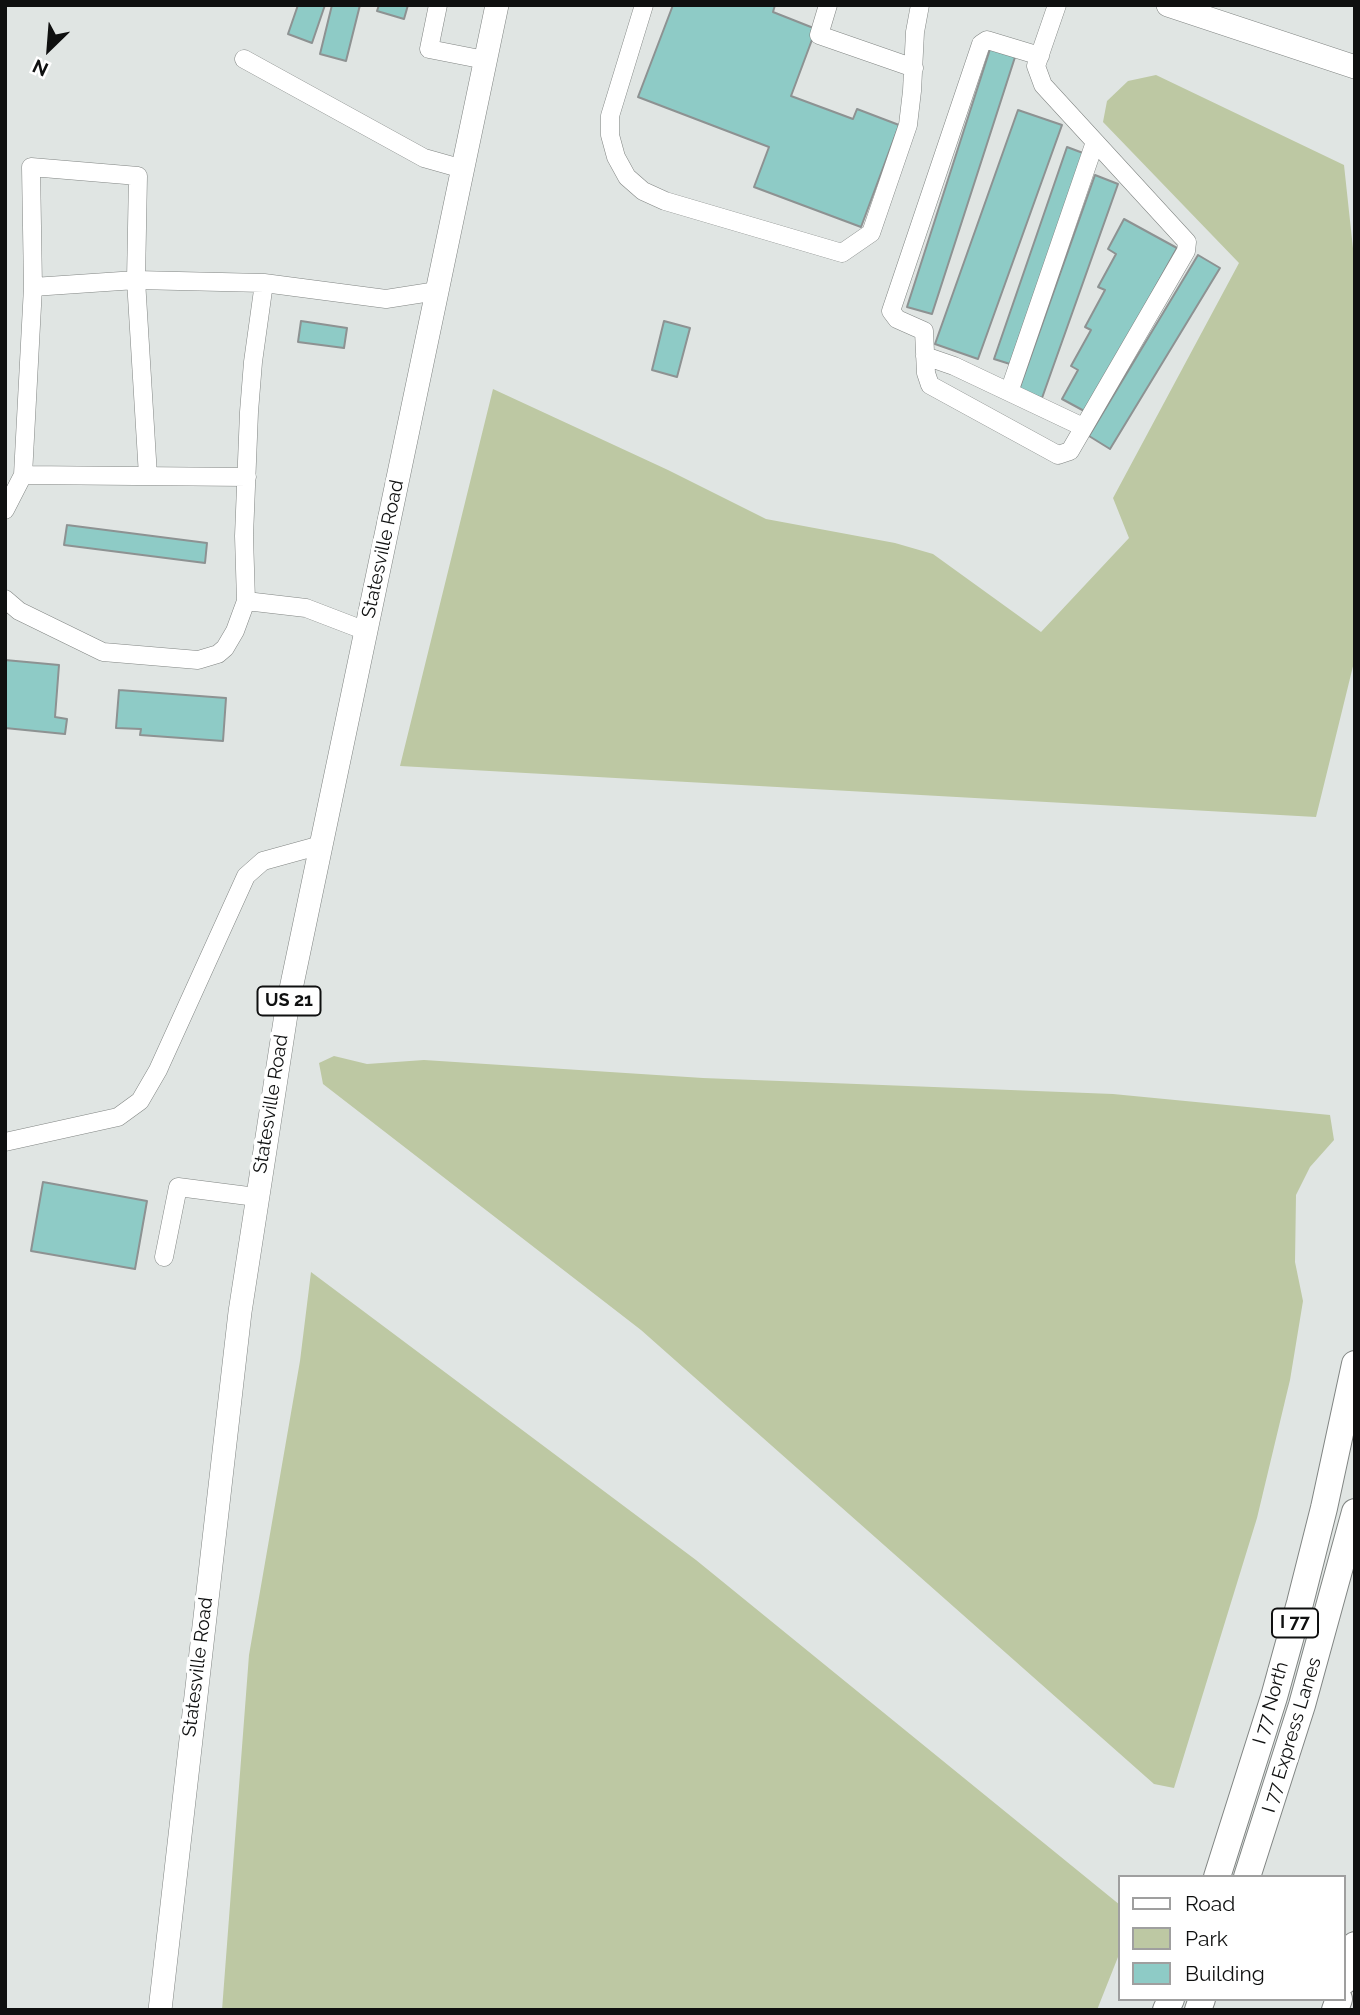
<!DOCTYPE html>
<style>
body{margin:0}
#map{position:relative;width:1360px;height:2015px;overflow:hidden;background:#e0e5e3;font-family:Raleway,sans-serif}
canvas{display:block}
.frame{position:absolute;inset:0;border:7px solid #0f1010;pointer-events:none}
.legend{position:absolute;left:1118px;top:1875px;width:228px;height:126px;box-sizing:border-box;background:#fff;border:2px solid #9f9f9f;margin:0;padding:9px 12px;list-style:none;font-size:21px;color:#0f1010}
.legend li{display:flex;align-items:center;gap:14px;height:35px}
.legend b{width:35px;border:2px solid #9f9f9f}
.north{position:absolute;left:14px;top:14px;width:70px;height:70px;-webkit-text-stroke:5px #fff;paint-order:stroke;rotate:205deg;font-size:19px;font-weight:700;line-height:28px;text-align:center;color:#0f1010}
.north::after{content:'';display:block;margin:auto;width:24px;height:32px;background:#0f1010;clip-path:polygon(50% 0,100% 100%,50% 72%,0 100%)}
</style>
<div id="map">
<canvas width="1360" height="2015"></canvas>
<div class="frame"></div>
<ul class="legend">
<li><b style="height:9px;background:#fff"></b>Road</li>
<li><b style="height:19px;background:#bdc8a3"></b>Park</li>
<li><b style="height:19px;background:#8ecbc6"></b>Building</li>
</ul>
<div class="north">N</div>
</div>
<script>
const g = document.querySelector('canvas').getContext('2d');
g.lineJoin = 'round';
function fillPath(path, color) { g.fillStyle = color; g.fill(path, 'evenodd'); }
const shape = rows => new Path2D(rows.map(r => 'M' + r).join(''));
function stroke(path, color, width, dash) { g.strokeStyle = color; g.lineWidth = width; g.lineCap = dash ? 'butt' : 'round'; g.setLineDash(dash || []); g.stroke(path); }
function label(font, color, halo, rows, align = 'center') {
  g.font = font + ' Raleway,sans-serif'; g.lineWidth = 7; g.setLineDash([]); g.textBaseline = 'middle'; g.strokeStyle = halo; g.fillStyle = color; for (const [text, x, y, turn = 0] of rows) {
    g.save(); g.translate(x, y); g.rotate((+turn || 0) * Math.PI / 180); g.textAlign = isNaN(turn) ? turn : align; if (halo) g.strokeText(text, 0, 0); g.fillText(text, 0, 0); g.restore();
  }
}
const green = shape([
 [1156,75,1344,165,1355,267,1355,658,1316,817,400,766,493,389,668,470,766,519,895,543,933,554,1041,632,1129,538,1113,498,1239,263,1103,122,1107,101,1128,81],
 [334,1056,367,1064,424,1060,703,1078,1113,1094,1330,1115,1334,1140,1310,1167,1296,1195,1295,1262,1303,1301,1290,1380,1257,1518,1174,1788,1154,1784,641,1330,323,1084,319,1063],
 [311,1272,696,1560,1120,1905,1120,1952,1097,2010,222,2010,249,1655,300,1361]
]);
const building = shape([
 [298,5,325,5,312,43,288,34,298,5],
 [332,5,360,5,346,61,320,54,332,5],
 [379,5,408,5,404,19,377,11,379,5],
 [673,5,775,5,773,12,816,29,791,96,853,119,857,109,899,125,861,227,754,187,769,147,638,97,673,5],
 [991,46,1016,54,932,314,907,307,991,46],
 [1018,110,1062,125,978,359,935,344,1018,110],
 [1067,147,1083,153,1010,364,994,359,1067,147],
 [1095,175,1118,184,1042,398,1019,390,1095,175],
 [1124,219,1177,248,1086,412,1062,399,1078,370,1071,366,1091,330,1085,327,1105,290,1098,287,1116,254,1108,249,1124,219],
 [1198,255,1220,268,1110,449,1089,436,1198,255],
 [301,321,347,328,344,348,298,342,301,321],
 [664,321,690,328,677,377,652,370,664,321],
 [67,525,207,543,205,563,64,545,67,525],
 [5,660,59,665,55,717,67,719,65,734,5,728,5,660],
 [119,690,226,698,223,741,140,735,141,729,116,728,119,690],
 [43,1182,147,1201,135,1269,31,1251,43,1182]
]);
const minor = shape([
 [438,5,429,49,485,60],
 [644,5,610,116,610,135,616,157,627,177,643,191,665,201,842,253,871,233,908,125,912,91,915,32,920,5],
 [828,5,819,35,914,68],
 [1040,56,987,40,981,44,891,311,897,319,924,331,926,373,930,385,1058,455,1070,451,1186,251,1187,242,1043,85,1036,66,1057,5],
 [244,59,424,158,463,169],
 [264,283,386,299,437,291],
 [33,287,31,167,138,176,136,280,264,283,253,362,249,412,244,536,246,601,306,608,366,631],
 [925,356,954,366,1083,427],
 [1009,392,1095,142],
 [148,476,136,280,33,287,23,475,247,477],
 [5,510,23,475],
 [5,599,19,611,103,652,198,660,218,654,225,648,235,631,246,601],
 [5,1142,118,1117,140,1101,158,1070,246,876,263,861,321,845],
 [164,1257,178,1187,256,1197]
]);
const major = shape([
 [1168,5,1355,67],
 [160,2010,240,1312,287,1008,497,5]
]);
const highway = shape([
 [1217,1877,1274,1697,1300,1603,1324,1508,1355,1364],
 [1247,1877,1302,1705,1355,1512],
 [1344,1981,1355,1945],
 [1166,2010,1171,1999],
 [1198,2010,1202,1999],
 [1335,2010,1339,1999]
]);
const shields = [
 [289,1001,63],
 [1295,1623,46]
];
const shieldNames = [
 ["US 21",289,1001],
 ["I 77",1295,1623]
];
const streetNames = [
 ["Statesville Road",383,549,-78],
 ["Statesville Road",271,1104,-81],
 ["Statesville Road",198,1667,-83],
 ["I 77 North",1271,1703,-74],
 ["I 77 Express Lanes",1292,1735,-73]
];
fillPath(green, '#bdc8a3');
fillPath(building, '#8ecbc6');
stroke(building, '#8d9292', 2);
stroke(minor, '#818583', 19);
stroke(major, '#818583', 24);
stroke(highway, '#818583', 28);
stroke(minor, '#fff', 18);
stroke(major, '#fff', 23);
stroke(highway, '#fff', 26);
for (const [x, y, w] of shields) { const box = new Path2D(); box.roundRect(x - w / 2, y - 14.5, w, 29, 5); g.fillStyle = '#fff'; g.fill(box); stroke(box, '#0f1010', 2); }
label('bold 18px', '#0f1010', null, shieldNames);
label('19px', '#0f1010', '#fff', streetNames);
</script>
